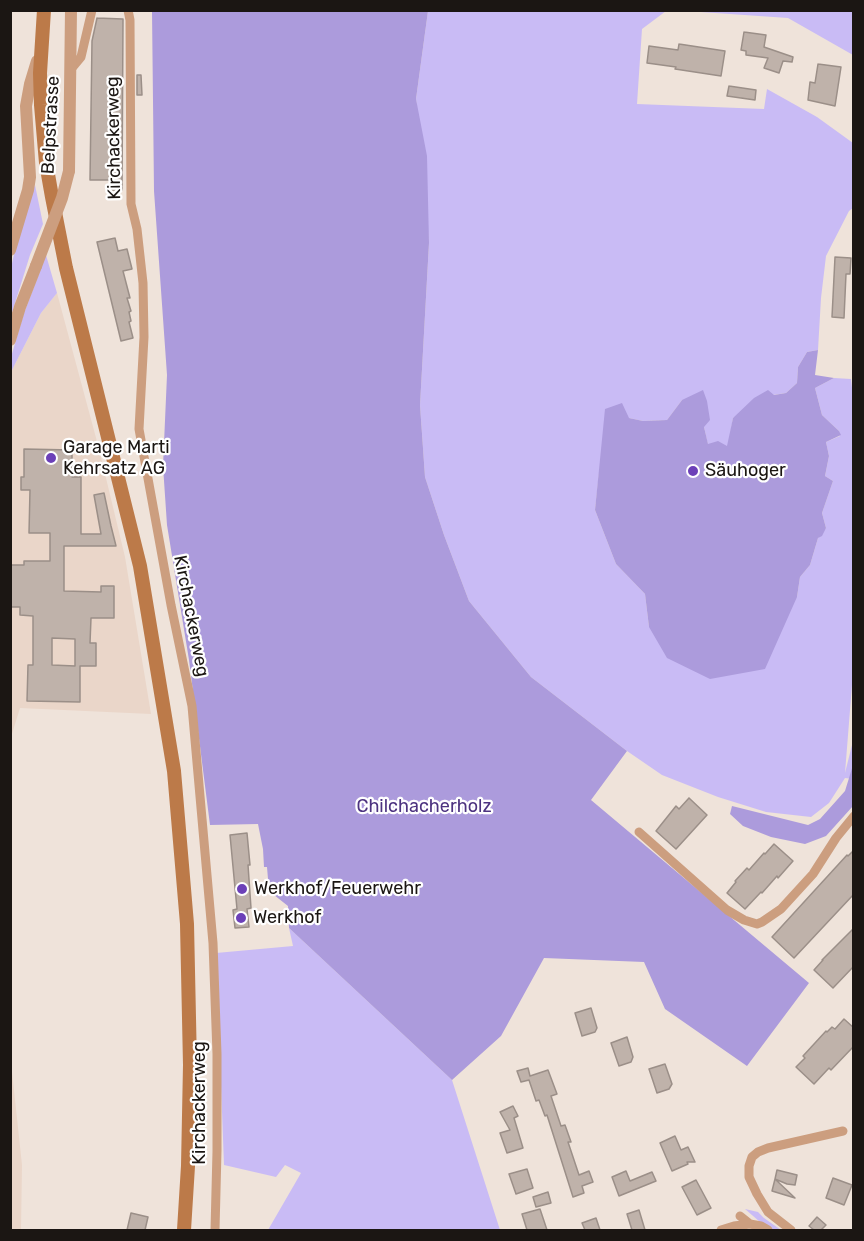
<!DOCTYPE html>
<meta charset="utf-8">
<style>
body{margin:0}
#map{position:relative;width:864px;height:1241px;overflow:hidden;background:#efe3da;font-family:Rubik,sans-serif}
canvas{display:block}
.frame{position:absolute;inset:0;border:12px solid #1b1613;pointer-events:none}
</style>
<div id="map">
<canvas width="864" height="1241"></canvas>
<div class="frame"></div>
</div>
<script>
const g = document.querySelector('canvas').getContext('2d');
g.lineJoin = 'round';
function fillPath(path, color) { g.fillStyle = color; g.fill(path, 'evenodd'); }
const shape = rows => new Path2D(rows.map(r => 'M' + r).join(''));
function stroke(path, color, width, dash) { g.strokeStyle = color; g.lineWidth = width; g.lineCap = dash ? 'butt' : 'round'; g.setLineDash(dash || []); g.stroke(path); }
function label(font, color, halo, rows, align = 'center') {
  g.font = font + ' Rubik,sans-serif'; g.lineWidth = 4.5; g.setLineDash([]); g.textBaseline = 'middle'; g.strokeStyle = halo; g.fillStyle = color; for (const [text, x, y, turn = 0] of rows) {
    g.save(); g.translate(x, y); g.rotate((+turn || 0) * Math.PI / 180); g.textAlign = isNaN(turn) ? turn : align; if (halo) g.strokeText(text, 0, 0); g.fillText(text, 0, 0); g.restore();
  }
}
const built = shape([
 [57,293,99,449,125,557,151,714,20,708,11,737,11,372,41,313],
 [10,1053,22,1165,21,1230,11,1230]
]);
const green = shape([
 [428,11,666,11,642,29,637,104,764,109,767,89,817,117,853,143,853,208,849,211,826,256,821,298,818,350,807,352,798,367,797,383,786,393,773,395,733,418,728,447,708,445,704,427,682,400,667,420,643,421,629,418,599,473,595,510,616,564,645,594,649,627,797,597,800,577,810,565,818,538,826,528,822,513,833,481,825,476,829,456,826,442,840,436,839,431,822,415,815,388,834,378,851,379,854,405,854,684,852,685,845,773,852,745,853,694,853,779,845,778,829,803,811,817,766,812,718,797,662,775,627,751,531,677,469,601,444,535,425,477,420,405,429,243,416,99],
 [686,11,853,11,853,55,788,18],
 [35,185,43,224,30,255,11,316,11,268,20,227],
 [46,255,57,293,41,313,11,372,11,357,24,313],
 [289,928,452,1080,500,1230,268,1230,301,1173,285,1165,276,1177,224,1165,216,953,293,946],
 [745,1209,758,1212,764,1218,781,1230,773,1230,760,1222]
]);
const forest = shape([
 [152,11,428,11,416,99,427,156,429,243,420,405,425,477,444,535,469,601,531,677,627,751,591,800,809,983,747,1066,665,1009,644,962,544,958,501,1036,452,1080,289,928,288,906,269,891,267,867,264,867,263,849,258,824,210,825,189,660,167,525,163,466,167,375,154,191],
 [818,350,815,375,834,378,815,388,822,415,839,431,841,435,826,442,829,456,825,476,833,481,822,513,826,528,822,536,818,538,810,565,800,577,797,597,765,669,710,679,667,658,649,627,645,594,616,564,595,510,605,409,622,403,629,418,643,421,667,420,682,400,703,390,707,401,710,420,704,427,708,444,718,441,727,446,733,418,754,398,768,390,774,395,786,393,797,383,798,367,807,352],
 [853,765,853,806,826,836,805,844,771,837,743,826,730,814,732,806,808,825,820,819,845,791]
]);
const building = shape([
 [97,18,123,19,123,21,122,190,112,190,112,180,90,180,92,41,97,18],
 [744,32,766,35,764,47,793,57,792,62,783,61,779,73,764,68,768,58,746,55,746,51,741,50,744,32],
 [679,44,725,51,721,76,675,69,676,67,647,63,649,46,678,50,679,44],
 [818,64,841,67,835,106,808,100,810,82,815,83,818,64],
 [137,75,141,75,142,95,137,95,137,75],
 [729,86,756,90,755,100,727,96,729,86],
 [115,238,118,251,127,249,132,269,123,271,130,298,127,298,131,311,129,312,131,321,129,322,133,338,121,341,97,242,115,238],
 [835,257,851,258,850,274,846,274,844,318,832,317,835,257],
 [24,449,72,450,72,477,81,477,81,534,101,534,94,495,104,493,111,526,116,546,64,546,64,591,101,592,101,586,114,586,114,618,91,618,90,643,96,643,96,666,80,666,80,702,27,701,28,665,33,665,33,616,20,615,20,607,10,607,10,565,24,565,24,561,50,561,50,533,29,533,30,490,21,490,21,477,24,477,24,449],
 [52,638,75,639,75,666,52,665,52,638],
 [689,798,707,815,676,849,656,831,676,806,679,809,689,798],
 [247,833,250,865,248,865,251,908,247,909,249,927,235,928,233,910,237,909,230,835,247,833],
 [774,844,793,861,778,878,777,876,762,893,761,892,745,909,727,893,736,882,735,881,747,868,749,870,764,853,765,854,774,844],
 [854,850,854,894,794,958,772,937,847,855,848,856,854,850],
 [854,928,854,966,833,988,814,970,823,960,822,960,854,928],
 [591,1008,597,1028,595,1032,582,1036,575,1013,591,1008],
 [844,1019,854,1028,854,1046,831,1070,829,1068,814,1084,796,1067,805,1058,803,1056,826,1031,827,1032,832,1027,835,1029,844,1019],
 [627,1037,633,1057,631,1062,619,1066,611,1043,627,1037],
 [665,1064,672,1084,669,1089,657,1093,649,1069,665,1064],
 [528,1068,530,1076,548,1070,557,1094,551,1096,561,1126,565,1125,571,1142,568,1142,579,1175,589,1171,593,1182,582,1186,584,1193,573,1197,547,1115,545,1116,539,1100,536,1101,529,1080,521,1082,517,1071,528,1068],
 [513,1106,518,1116,514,1118,523,1148,507,1153,500,1133,510,1130,500,1112,513,1106],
 [675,1136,681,1150,688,1147,695,1162,687,1162,688,1164,672,1171,660,1143,675,1136],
 [527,1169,533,1188,516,1194,509,1174,527,1169],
 [777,1170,797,1175,795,1185,787,1184,775,1179,777,1170],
 [626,1171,630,1181,652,1172,656,1181,619,1196,612,1177,626,1171],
 [833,1178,852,1185,844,1205,826,1198,833,1178],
 [775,1179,795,1198,772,1191,775,1179],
 [696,1180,711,1208,697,1215,682,1187,696,1180],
 [548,1192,551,1203,536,1207,533,1197,548,1192],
 [540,1209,547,1230,527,1230,522,1214,540,1209],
 [639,1210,645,1230,632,1230,627,1214,639,1210],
 [131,1213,148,1217,145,1230,127,1230,131,1213],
 [817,1217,826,1225,821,1230,814,1230,809,1226,817,1217],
 [596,1218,600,1230,585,1230,582,1223,596,1218]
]);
const minor = shape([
 [128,10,130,20,131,204,137,229,143,283,144,337,139,429,171,605,192,706,213,943,217,1054,217,1151,215,1230],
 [71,69,81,57,92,10],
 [639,832,727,910,744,920,757,924,762,922,781,909,813,874,836,838,854,816],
 [740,1216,750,1224],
 [721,1230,734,1226,750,1224,761,1226,768,1230],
 [791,1230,768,1212,757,1194,749,1177,749,1166,752,1157,758,1152,768,1148,843,1131]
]);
const tertiary = shape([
 [69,171,71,10],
 [10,250,28,190,30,177,26,106,30,84,37,61],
 [10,340,20,307,36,266]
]);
const secondary = shape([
 [44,10,40,73,41,105,46,163,52,197,66,268,140,566,174,771,187,924,190,1065,188,1166,184,1230]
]);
const tertiaryBridge = shape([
 [36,266,62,198,69,171]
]);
const markers = [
 [51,458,6,"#6c40b8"],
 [693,471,6,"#6c40b8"],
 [242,889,6,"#6c40b8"],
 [241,918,6,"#6c40b8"]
];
const streetNames = [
 ["Belpstrasse",51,125,-87],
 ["Kirchackerweg",114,138,-91],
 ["Kirchackerweg",191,616,79],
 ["Kirchackerweg",200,1103,-90]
];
const poiNames = [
 ["Garage Marti",63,448],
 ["Kehrsatz AG",63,469],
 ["Säuhoger",705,471],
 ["Werkhof/Feuerwehr",254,889],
 ["Werkhof",253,918]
];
const parkNames = [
 ["Chilchacherholz",424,807]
];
fillPath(built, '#ead6c9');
fillPath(green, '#c9bbf5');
fillPath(forest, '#ac9bdc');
fillPath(building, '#bfb2aa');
stroke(building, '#9b8f88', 1.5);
stroke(minor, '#cc9e7f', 9);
stroke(tertiary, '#cc9e7f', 12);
stroke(secondary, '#bc7a49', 14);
stroke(tertiaryBridge, '#cc9e7f', 12);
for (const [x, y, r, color] of markers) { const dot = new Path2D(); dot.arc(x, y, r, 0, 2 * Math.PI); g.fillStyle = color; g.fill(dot); stroke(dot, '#fff', 2); }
label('18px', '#1b1613', '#fff', streetNames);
label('18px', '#1b1613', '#fff', poiNames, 'left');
label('18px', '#4d3380', '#fff', parkNames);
</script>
